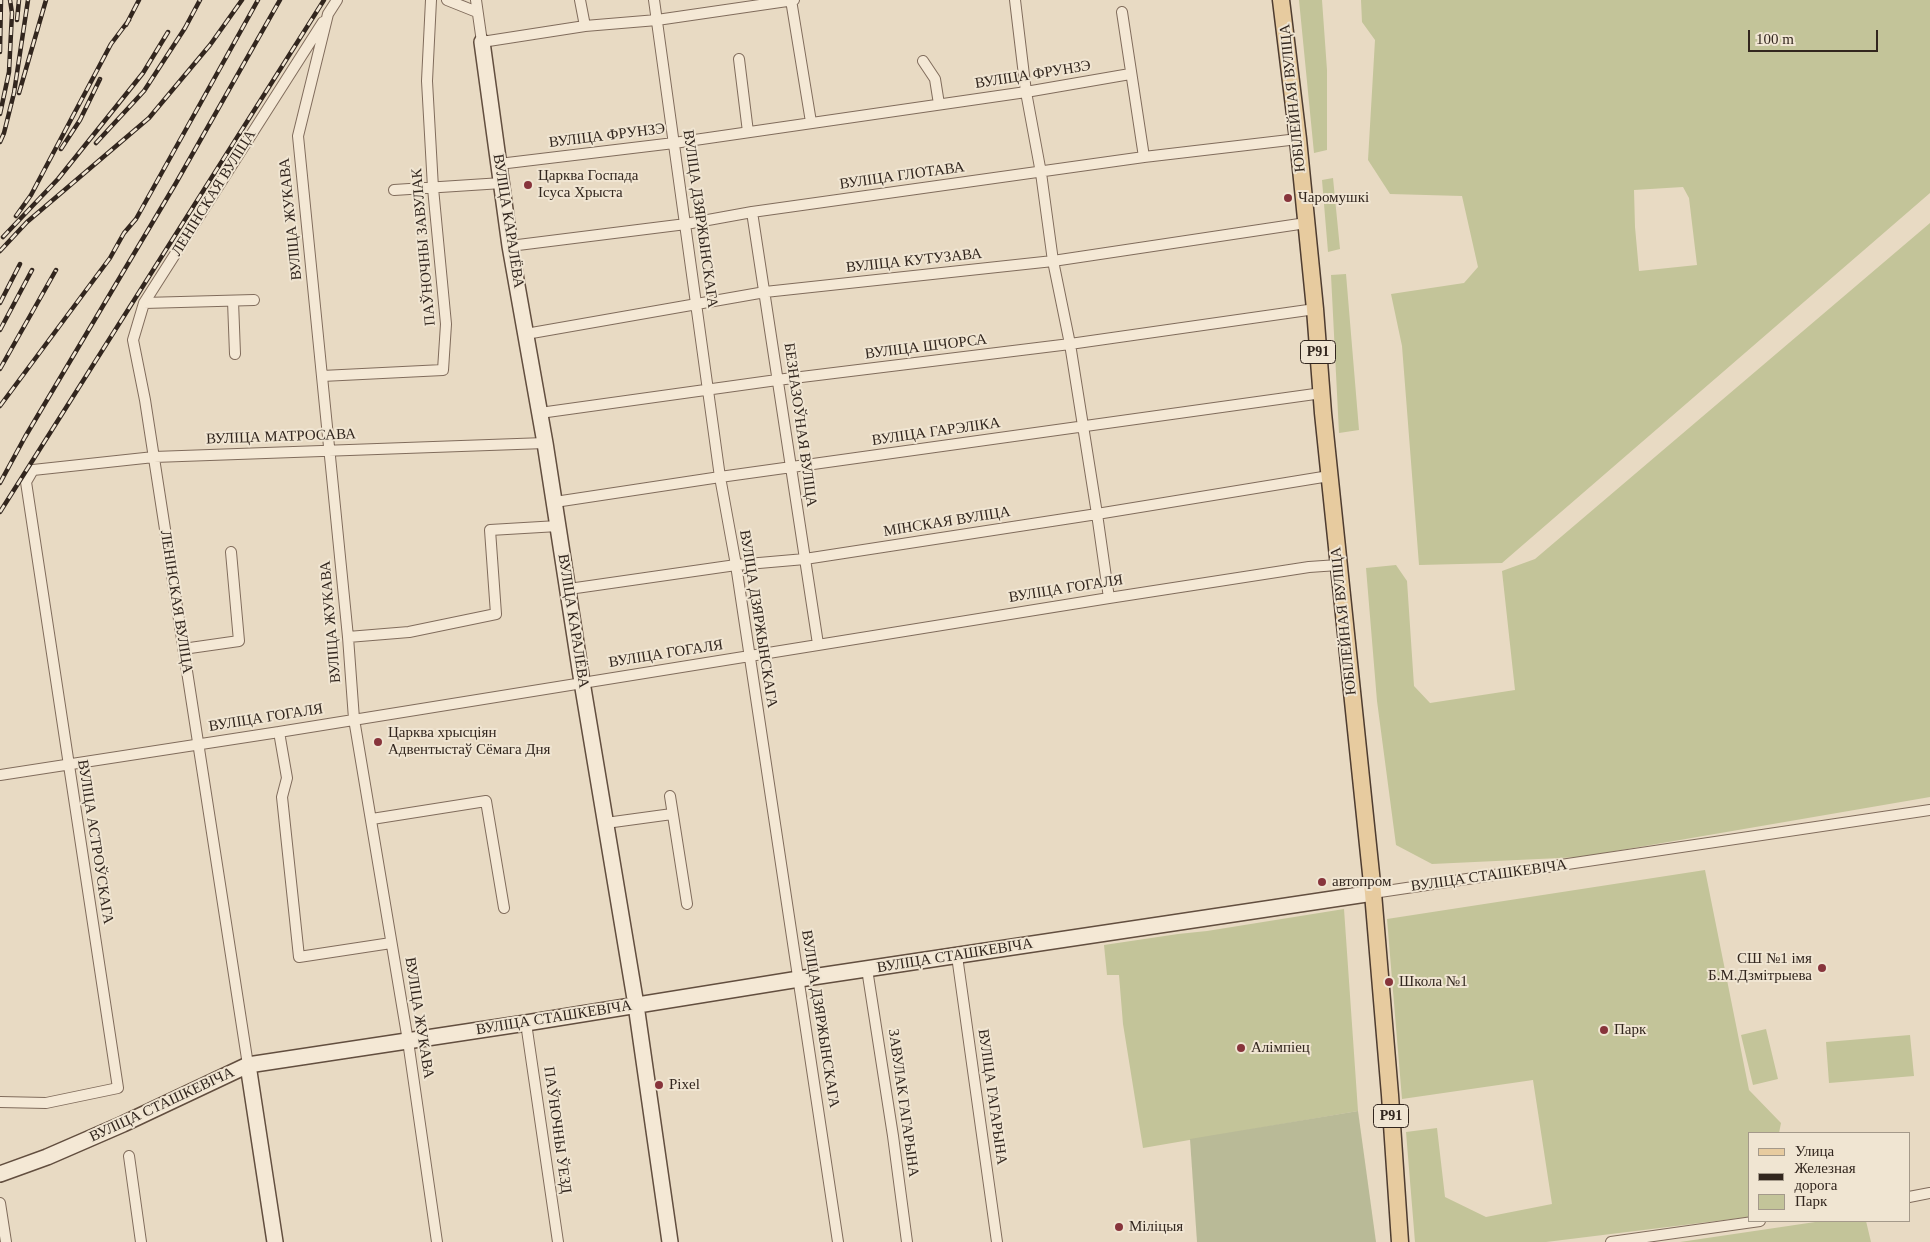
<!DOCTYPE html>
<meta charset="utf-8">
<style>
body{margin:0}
#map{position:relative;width:1930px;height:1242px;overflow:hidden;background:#e8dac3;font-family:Georgia,serif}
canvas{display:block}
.legend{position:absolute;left:1748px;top:1132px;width:162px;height:90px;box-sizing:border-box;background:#f0e5d2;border:1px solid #a4998a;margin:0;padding:6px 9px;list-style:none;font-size:15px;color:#32261e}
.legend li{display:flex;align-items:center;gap:10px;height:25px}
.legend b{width:25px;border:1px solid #a4998a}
.scale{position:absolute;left:1748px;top:30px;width:130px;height:22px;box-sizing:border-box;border:2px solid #32261e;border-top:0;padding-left:6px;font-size:15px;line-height:18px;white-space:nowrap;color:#32261e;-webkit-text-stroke:4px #f0e5d2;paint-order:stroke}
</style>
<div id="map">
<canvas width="1930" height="1242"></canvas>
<ul class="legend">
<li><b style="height:6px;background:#e7cb9f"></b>Улица</li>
<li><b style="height:6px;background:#32261e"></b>Железная дорога</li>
<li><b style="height:14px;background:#c3c499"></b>Парк</li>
</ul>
<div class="scale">100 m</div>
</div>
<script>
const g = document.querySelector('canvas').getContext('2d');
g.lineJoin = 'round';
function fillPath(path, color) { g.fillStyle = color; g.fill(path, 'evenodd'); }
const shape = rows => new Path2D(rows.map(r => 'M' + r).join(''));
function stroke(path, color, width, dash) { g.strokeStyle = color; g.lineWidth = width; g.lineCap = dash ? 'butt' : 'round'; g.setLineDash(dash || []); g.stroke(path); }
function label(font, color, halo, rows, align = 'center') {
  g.font = font + ' Georgia,serif'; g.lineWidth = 4; g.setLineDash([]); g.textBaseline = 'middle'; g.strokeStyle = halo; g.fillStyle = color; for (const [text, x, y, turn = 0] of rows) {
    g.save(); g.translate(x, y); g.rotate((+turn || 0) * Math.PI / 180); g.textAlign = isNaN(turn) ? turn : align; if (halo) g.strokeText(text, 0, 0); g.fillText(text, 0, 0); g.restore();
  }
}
const green = shape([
 [1299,0,1322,0,1327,70,1327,150,1314,153],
 [1361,0,1930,0,1930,193,1502,563,1419,565,1402,346,1391,294,1464,283,1478,267,1462,196,1390,194,1368,160,1375,40,1362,22],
 [1683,187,1689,198,1697,265,1639,271,1635,227,1634,190],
 [1333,178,1340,249,1328,252,1322,180],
 [1930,223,1930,797,1581,857,1432,864,1396,845,1377,701,1366,568,1396,565,1407,581,1414,686,1430,703,1515,690,1502,571,1535,559],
 [1346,274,1359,430,1339,433,1331,275],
 [1705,870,1749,1090,1781,1123,1779,1133,1749,1133,1749,1217,1546,1242,1415,1242,1406,1132,1437,1128,1445,1197,1486,1217,1552,1204,1533,1080,1402,1099,1387,919],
 [1344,909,1358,1111,1143,1148,1123,1024,1119,975,1107,975,1104,945,1178,934,1207,931],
 [1766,1029,1778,1079,1753,1085,1741,1035],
 [1910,1035,1914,1076,1829,1083,1826,1042],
 [1822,1221,1866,1221,1871,1242,1680,1242]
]);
const cemetery = shape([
 [1358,1111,1376,1242,1197,1242,1190,1139]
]);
const street = shape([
 [337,0,328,14,298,136,348,637,354,719,408,1041,437,1242],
 [447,0,477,12],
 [476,0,482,42,585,26,657,20,794,0],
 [580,0,585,26],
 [654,0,720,477,736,565,838,1242],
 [791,0,811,122],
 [1015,0,1026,92,1041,173,1053,261,1070,344,1097,514,1109,598],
 [1122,12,1144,157],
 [739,59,748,132],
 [923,61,935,79,939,104],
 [499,164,674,143,1026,92,1130,74],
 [394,190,502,183],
 [752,212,818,644],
 [510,246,686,224,752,212,1144,157,1298,139],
 [233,301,235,354],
 [144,303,254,300],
 [526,334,765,292,1053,261,1306,223],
 [322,376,443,370,446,324,433,188,427,81,431,0],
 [540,413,777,380,1070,344,1315,309],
 [555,502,720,477,1322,393],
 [569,589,736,565,805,559,1097,514,1329,476],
 [348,637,409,632,496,614,490,530,558,526],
 [183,649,239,641,231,552],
 [279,732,287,778,282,797,299,957,391,943],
 [0,775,279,732,1109,598,1309,567,1338,565],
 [670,796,687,904],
 [372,819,486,801,504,908],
 [606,823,672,814],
 [1373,893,1930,810],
 [957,956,997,1242],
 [867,969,893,1136,907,1242],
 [526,1023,558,1242],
 [248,1065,145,400,133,340,144,303,323,22],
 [0,1102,46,1103,118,1088,26,482,33,470,154,457,545,443],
 [129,1156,141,1242],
 [1909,1197,1930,1193],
 [0,1203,6,1242],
 [1611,1242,1760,1221]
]);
const secondary = shape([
 [482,42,510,246,545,443,582,682,636,1005,670,1242],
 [248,1065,275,1242],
 [0,1174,47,1157,123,1124,248,1065,526,1023,799,979,1373,893]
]);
const primary = shape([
 [1281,0,1298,139,1315,309,1323,413,1373,893,1390,1095,1400,1242]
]);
const rail = shape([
 [17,20,19,0],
 [126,25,139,0],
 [0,52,1,0],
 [19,93,46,0],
 [0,114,9,72,12,13,10,0],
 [0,142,4,133,14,93,28,0],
 [96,143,144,91,185,28,200,0],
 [61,149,80,120,100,79],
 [16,216,31,195,111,44,129,20],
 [3,237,58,179,143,73,168,32],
 [0,251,27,222,149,118,210,45,242,0],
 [0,303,20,264],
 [0,330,32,270],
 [0,369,56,270],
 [0,406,110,258,124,233,136,219,258,0],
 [0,483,25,437,176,183,280,0],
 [0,512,324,0]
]);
const markers = [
 [528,185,5,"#87343b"],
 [1288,198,5,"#87343b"],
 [378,742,5,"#87343b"],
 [1322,882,5,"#87343b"],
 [1822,968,5,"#87343b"],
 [1389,982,5,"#87343b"],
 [1604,1030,5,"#87343b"],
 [1241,1048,5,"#87343b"],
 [659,1085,5,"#87343b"],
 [1119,1227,5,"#87343b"]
];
const shields = [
 [1318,352,35],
 [1391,1116,35]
];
const shieldNames = [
 ["Р91",1318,352],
 ["Р91",1391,1116]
];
const streetNames = [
 ["ВУЛІЦА ФРУНЗЭ",1033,75,-9],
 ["ЮБІЛЕЙНАЯ ВУЛІЦА",1293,98,-96],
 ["ВУЛІЦА ФРУНЗЭ",607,136,-7],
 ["ВУЛІЦА ГЛОТАВА",902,176,-8],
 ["ЛЕНІНСКАЯ ВУЛІЦА",214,193,-58],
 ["ВУЛІЦА ЖУКАВА",291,219,-96],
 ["ВУЛІЦА ДЗЯРЖЫНСКАГА",700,219,82],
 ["ВУЛІЦА КАРАЛЁВА",508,221,81],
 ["ПАЎНОЧНЫ ЗАВУЛАК",424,247,-95],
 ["ВУЛІЦА КУТУЗАВА",914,261,-6],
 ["ВУЛІЦА ШЧОРСА",926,347,-7],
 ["БЕЗНАЗОЎНАЯ ВУЛІЦА",800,425,82],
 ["ВУЛІЦА ГАРЭЛІКА",936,432,-8],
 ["ВУЛІЦА МАТРОСАВА",281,437,-2],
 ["МІНСКАЯ ВУЛІЦА",947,522,-9],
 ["ВУЛІЦА ГОГАЛЯ",1066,589,-9],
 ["ЛЕНІНСКАЯ ВУЛІЦА",176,602,81],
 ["ВУЛІЦА ДЗЯРЖЫНСКАГА",758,619,81],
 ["ВУЛІЦА КАРАЛЁВА",573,621,81],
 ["ЮБІЛЕЙНАЯ ВУЛІЦА",1344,621,-96],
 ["ВУЛІЦА ЖУКАВА",331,622,-95],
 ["ВУЛІЦА ГОГАЛЯ",666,654,-9],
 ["ВУЛІЦА ГОГАЛЯ",266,718,-9],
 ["ВУЛІЦА АСТРОЎСКАГА",95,842,81],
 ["ВУЛІЦА СТАШКЕВІЧА",1489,876,-8],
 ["ВУЛІЦА СТАШКЕВІЧА",955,956,-9],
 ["ВУЛІЦА ЖУКАВА",419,1018,81],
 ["ВУЛІЦА СТАШКЕВІЧА",554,1018,-9],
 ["ВУЛІЦА ДЗЯРЖЫНСКАГА",820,1019,81],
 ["ВУЛІЦА ГАГАРЫНА",992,1097,82],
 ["ЗАВУЛАК ГАГАРЫНА",903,1103,82],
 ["ВУЛІЦА СТАШКЕВІЧА",162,1105,-25],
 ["ПАЎНОЧНЫ ЎЕЗД",557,1130,82]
];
const poiNames = [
 ["Царква Госпада",538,176],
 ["Ісуса Хрыста",538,193],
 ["Чаромушкі",1298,198],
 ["Царква хрысціян",388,733],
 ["Адвентыстаў Сёмага Дня",388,750],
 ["автопром",1332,882],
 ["СШ №1 імя",1812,959,"right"],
 ["Б.М.Дзмітрыева",1812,976,"right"],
 ["Школа №1",1399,982],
 ["Парк",1614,1030],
 ["Алімпіец",1251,1048],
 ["Pixel",669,1085],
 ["Міліцыя",1129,1227]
];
fillPath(green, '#c3c499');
fillPath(cemetery, '#b9ba97');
stroke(street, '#806c5c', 12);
stroke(secondary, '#624e3f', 18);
stroke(primary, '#4e3c30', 19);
stroke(street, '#f4e8d5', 10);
stroke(secondary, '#f4e8d5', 15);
stroke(primary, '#e7cb9f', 16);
stroke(rail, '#32261e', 4.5);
stroke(rail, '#f0e5d2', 2.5, [8]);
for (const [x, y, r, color] of markers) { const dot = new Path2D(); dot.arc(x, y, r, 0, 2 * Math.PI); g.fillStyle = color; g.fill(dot); stroke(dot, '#f0e5d2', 2); }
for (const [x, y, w] of shields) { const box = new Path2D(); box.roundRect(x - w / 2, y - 11.5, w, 23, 4); g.fillStyle = '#f0e5d2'; g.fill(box); stroke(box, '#32261e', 1); }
label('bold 14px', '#32261e', null, shieldNames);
label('15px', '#32261e', '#f0e5d2', streetNames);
label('15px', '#32261e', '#f0e5d2', poiNames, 'left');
</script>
